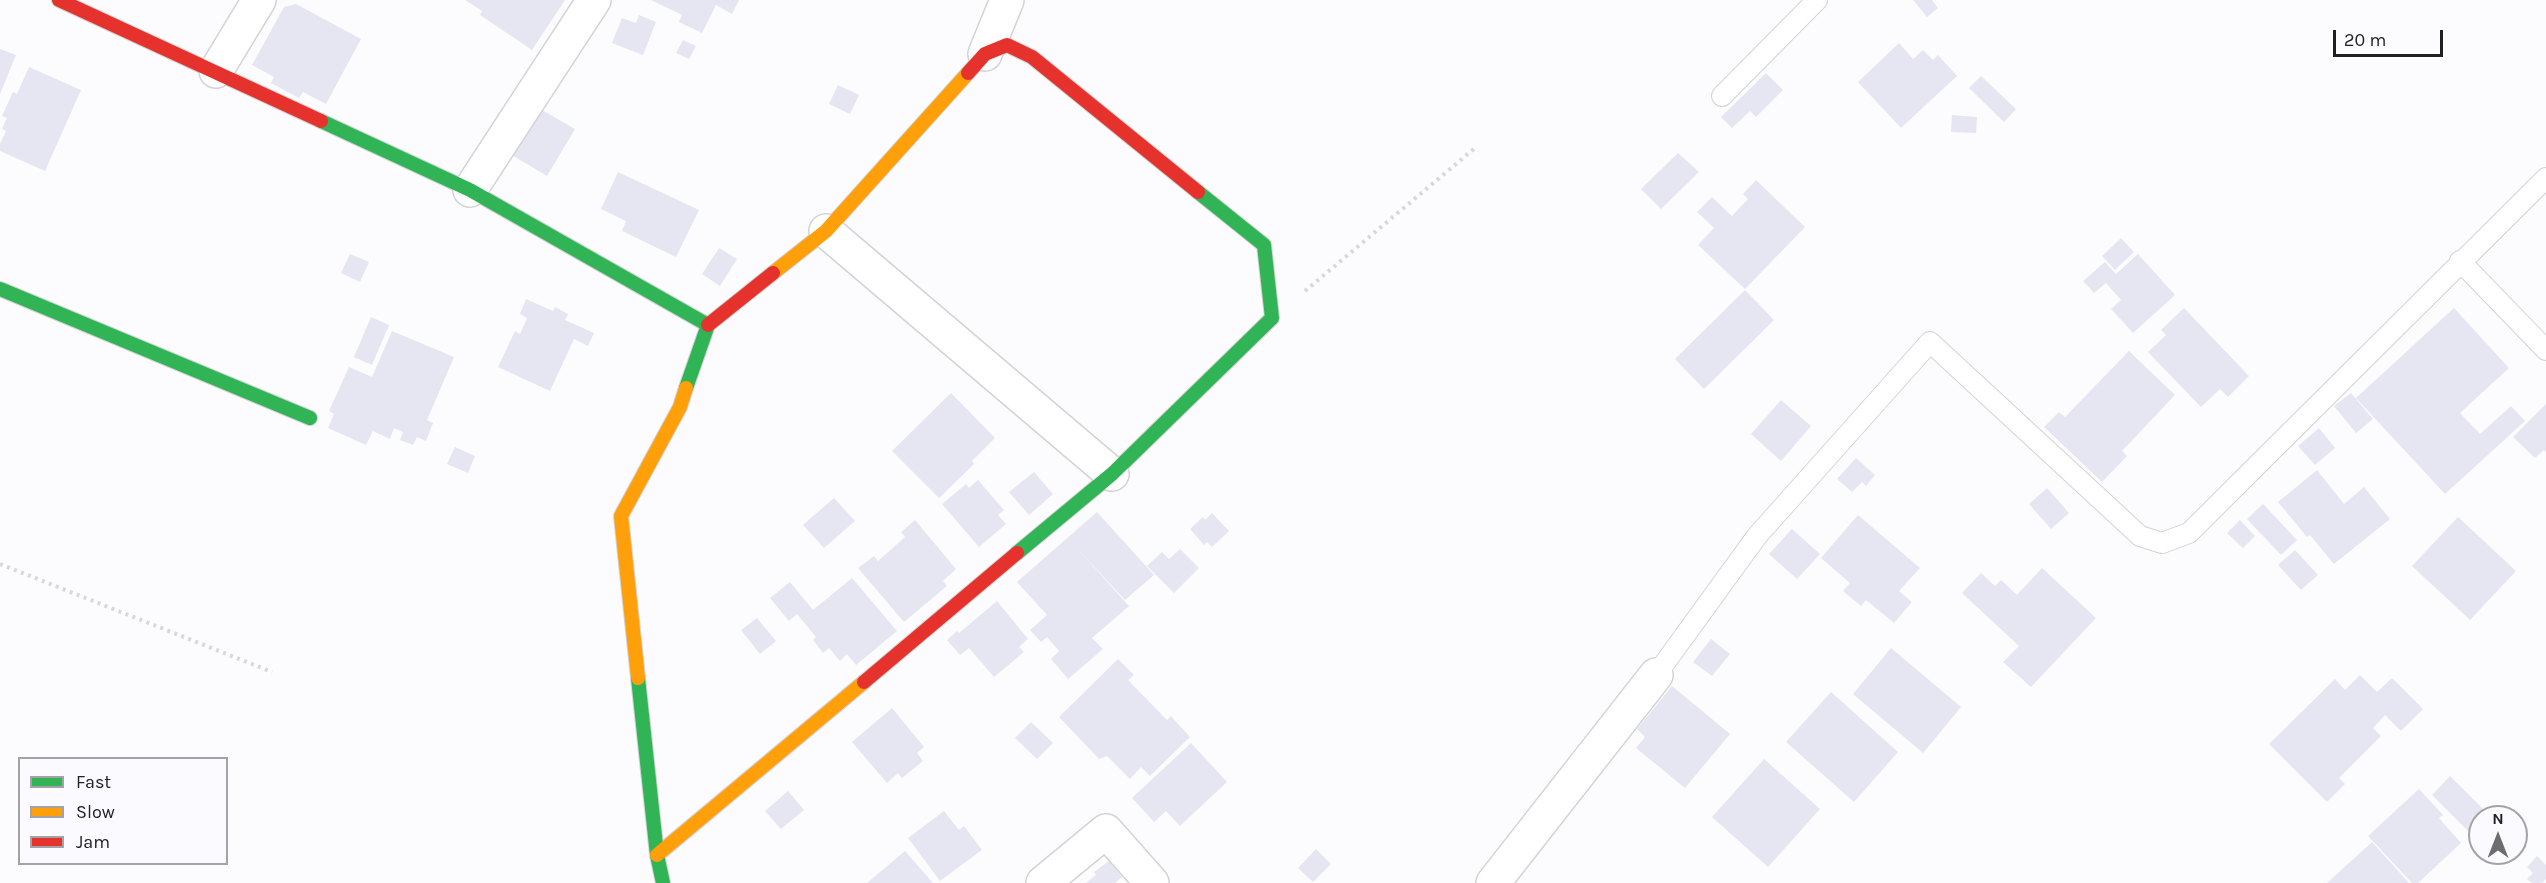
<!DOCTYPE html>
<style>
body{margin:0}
#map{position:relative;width:2546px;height:883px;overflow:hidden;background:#fcfcfe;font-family:Karla,sans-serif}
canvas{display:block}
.legend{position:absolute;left:18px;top:757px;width:210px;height:108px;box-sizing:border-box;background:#fbfbff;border:2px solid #a3a3a7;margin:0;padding:8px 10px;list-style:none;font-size:18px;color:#202022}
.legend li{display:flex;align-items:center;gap:12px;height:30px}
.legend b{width:30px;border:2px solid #a3a3a7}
.north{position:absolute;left:2468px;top:805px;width:60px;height:60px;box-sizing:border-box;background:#fbfbff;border:2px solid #a3a3a7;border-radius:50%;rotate:0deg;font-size:16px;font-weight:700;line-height:24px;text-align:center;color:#202022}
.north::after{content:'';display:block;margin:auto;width:21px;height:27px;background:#6d6d6f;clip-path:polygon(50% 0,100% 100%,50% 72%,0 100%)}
.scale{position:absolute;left:2333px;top:30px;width:110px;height:27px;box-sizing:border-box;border:3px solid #202022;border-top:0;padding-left:8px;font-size:18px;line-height:21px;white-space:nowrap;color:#202022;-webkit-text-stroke:4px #fbfbff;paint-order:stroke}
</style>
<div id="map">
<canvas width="2546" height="883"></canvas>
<ul class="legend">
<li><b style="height:8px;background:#30b455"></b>Fast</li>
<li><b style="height:8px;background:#ff9f0a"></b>Slow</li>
<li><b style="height:8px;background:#e5322d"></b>Jam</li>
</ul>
<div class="north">N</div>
<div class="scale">20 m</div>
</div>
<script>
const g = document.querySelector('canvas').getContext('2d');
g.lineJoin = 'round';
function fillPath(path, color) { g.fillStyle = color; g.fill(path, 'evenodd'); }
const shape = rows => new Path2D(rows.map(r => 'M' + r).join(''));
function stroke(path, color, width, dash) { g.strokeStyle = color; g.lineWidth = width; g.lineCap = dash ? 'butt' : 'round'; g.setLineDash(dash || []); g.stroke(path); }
const building = shape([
 [465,0,565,0,532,50,480,15,482,11],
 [651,0,739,0,732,14,716,5,702,33,679,22,682,15],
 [1913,0,1932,0,1938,8,1927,17],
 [296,4,361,39,326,104,303,92,299,98,271,83,274,77,252,65,284,7],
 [639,15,656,22,643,55,612,43,622,18,636,23],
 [683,40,696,46,689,59,676,53],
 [1899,43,1913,59,1923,50,1933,60,1938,55,1957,76,1901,128,1858,82],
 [0,49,16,55,0,94],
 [29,67,81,90,45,171,0,151,0,144,6,131,2,129,7,118,2,116,13,92,17,94],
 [1766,73,1783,90,1756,117,1750,111,1732,128,1721,117],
 [1981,76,2016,109,2004,122,1969,88],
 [838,85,859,95,850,114,829,104],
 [537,107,575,129,547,176,510,154],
 [1952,115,1977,117,1976,133,1951,132],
 [1678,153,1699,172,1661,209,1641,189],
 [618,172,699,210,676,257,622,231,626,221,601,209],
 [1756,180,1805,227,1745,289,1698,245,1714,228,1697,212,1712,197,1732,216,1748,199,1743,194],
 [2121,238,2134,252,2115,270,2102,256],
 [719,248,737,259,720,286,702,274],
 [350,254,369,262,360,282,341,273],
 [2138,254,2175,295,2133,333,2111,309,2121,300,2106,283,2094,293,2083,281,2105,262,2116,274],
 [1745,290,1774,320,1704,389,1675,359],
 [526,299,553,311,555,307,568,314,565,320,594,333,588,346,574,339,550,391,498,367,515,331,520,334,527,318,520,314],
 [2184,308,2249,376,2228,397,2220,389,2201,407,2148,352,2166,335,2161,330],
 [2454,308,2509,368,2460,413,2480,434,2511,406,2525,421,2445,494,2356,398],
 [371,317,389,325,372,365,354,357],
 [392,331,454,357,427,420,433,423,426,441,417,437,413,445,400,440,403,432,394,428,390,439,373,431,366,445,328,428,334,414,329,411,349,367,372,377],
 [2129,351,2175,395,2122,451,2127,456,2102,482,2044,427,2059,412,2065,417],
 [951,393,995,438,972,461,974,464,939,498,892,451],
 [2351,393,2373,419,2356,433,2334,406],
 [1781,400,1811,426,1781,461,1751,434],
 [2546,404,2546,452,2544,450,2535,458,2513,437],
 [2319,428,2335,448,2315,465,2298,446],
 [455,447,475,456,468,473,447,464],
 [1856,458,1875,475,1866,486,1862,482,1852,492,1837,479],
 [2317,470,2344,504,2364,487,2390,519,2334,564,2310,535,2307,537,2278,502],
 [1034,472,1053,494,1029,515,1009,492],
 [978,480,1004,510,998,515,1006,524,979,547,942,504,966,484,969,488],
 [2047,488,2069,513,2051,529,2029,504],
 [834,498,855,521,824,548,803,525],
 [2263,504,2297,540,2281,555,2247,519],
 [1097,512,1154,575,1125,600,1075,546,1129,606,1092,638,1103,649,1068,679,1051,659,1059,651,1047,637,1041,642,1030,630,1047,615,1017,582],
 [1212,513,1229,531,1212,547,1207,542,1204,545,1190,529,1203,517,1205,520],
 [1858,515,1920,568,1899,591,1912,602,1894,623,1866,600,1861,606,1843,591,1850,583,1821,558],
 [2458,517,2516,571,2470,620,2412,566],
 [915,520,956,569,943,581,947,586,904,622,858,568,874,556,878,561,905,537,901,532],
 [2240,520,2255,536,2243,548,2227,533],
 [1792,529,1820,554,1797,579,1769,554],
 [1180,549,1199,568,1174,593,1147,566,1162,552,1169,559],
 [2295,550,2318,575,2301,590,2278,565],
 [2042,568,2096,618,2031,687,2003,662,2019,646,1962,593,1981,573,1995,586,2001,580,2017,595],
 [852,578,897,631,856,665,847,654,840,661,829,648,823,653,813,640,816,637,797,614,789,621,770,598,790,582,813,610],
 [997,601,1028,639,1019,647,1024,652,994,677,969,648,960,655,947,640,957,631,959,633],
 [757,618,776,641,760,654,741,630],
 [1711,639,1730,654,1712,676,1693,662],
 [1891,648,1961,707,1923,753,1853,694],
 [1118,659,1134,675,1128,680,1167,720,1171,716,1190,737,1150,776,1141,767,1130,779,1107,756,1099,759,1059,717],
 [2360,675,2377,692,2392,678,2423,709,2401,731,2385,715,2373,728,2381,736,2339,778,2345,784,2327,802,2269,744,2335,679,2345,690],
 [1672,686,1730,734,1685,788,1636,748,1645,737,1637,729],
 [1831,692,1898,752,1854,802,1786,742],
 [892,708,924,747,917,753,923,761,902,778,898,773,887,783,852,742],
 [1031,722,1053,743,1037,759,1015,738],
 [1191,743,1227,782,1180,826,1166,811,1154,822,1132,798],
 [1764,759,1820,809,1768,867,1712,817],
 [2450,776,2491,817,2480,817,2480,837,2477,840,2432,795],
 [2419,789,2443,815,2439,818,2461,843,2418,883,2412,883,2368,836],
 [788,791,804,810,781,829,765,811],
 [944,811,959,830,964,826,982,850,940,881,908,838],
 [2372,842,2409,883,2327,883],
 [1316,849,1331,864,1313,882,1298,868],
 [905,851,933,883,867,883],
 [2537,856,2546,865,2546,879,2542,883,2532,883,2527,879,2533,873,2527,867],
 [1109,861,1122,877,1115,883,1086,883,1096,875,1094,872]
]);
const path = shape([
 [1305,291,1475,148],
 [0,564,272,672]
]);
const lane = shape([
 [1722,96,1817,0],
 [2460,261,2546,350],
 [1656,675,1757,536,1930,342,2140,536,2162,543,2189,533,2546,178]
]);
const street = shape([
 [985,54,1007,0],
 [216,71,259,0],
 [470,190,594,0],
 [826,231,1112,474],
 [1043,883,1106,831,1152,883],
 [1493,883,1656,675]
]);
const fast = shape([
 [321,121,470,190,708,325,686,388],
 [0,289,310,418],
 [1017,553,1112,474,1272,318,1264,245,1198,192],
 [638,678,657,855,663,883]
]);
const slow = shape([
 [773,273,826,231,968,73],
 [638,678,621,516,680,407,686,388],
 [657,855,864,682]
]);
const jam = shape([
 [59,0,321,121],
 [968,73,985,54,1007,45,1032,57,1198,192],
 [708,325,773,273],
 [864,682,1017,553]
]);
fillPath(building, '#e6e5f2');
stroke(lane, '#d3d3d5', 22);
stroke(street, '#d3d3d5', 36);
stroke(fast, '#d3d3d5', 16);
stroke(slow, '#d3d3d5', 16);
stroke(jam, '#d3d3d5', 16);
stroke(path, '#d8d8d9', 4, [3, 4.5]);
stroke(lane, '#fff', 20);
stroke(street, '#fff', 33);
stroke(fast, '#30b455', 14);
stroke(slow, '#ff9f0a', 14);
stroke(jam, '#e5322d', 14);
</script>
